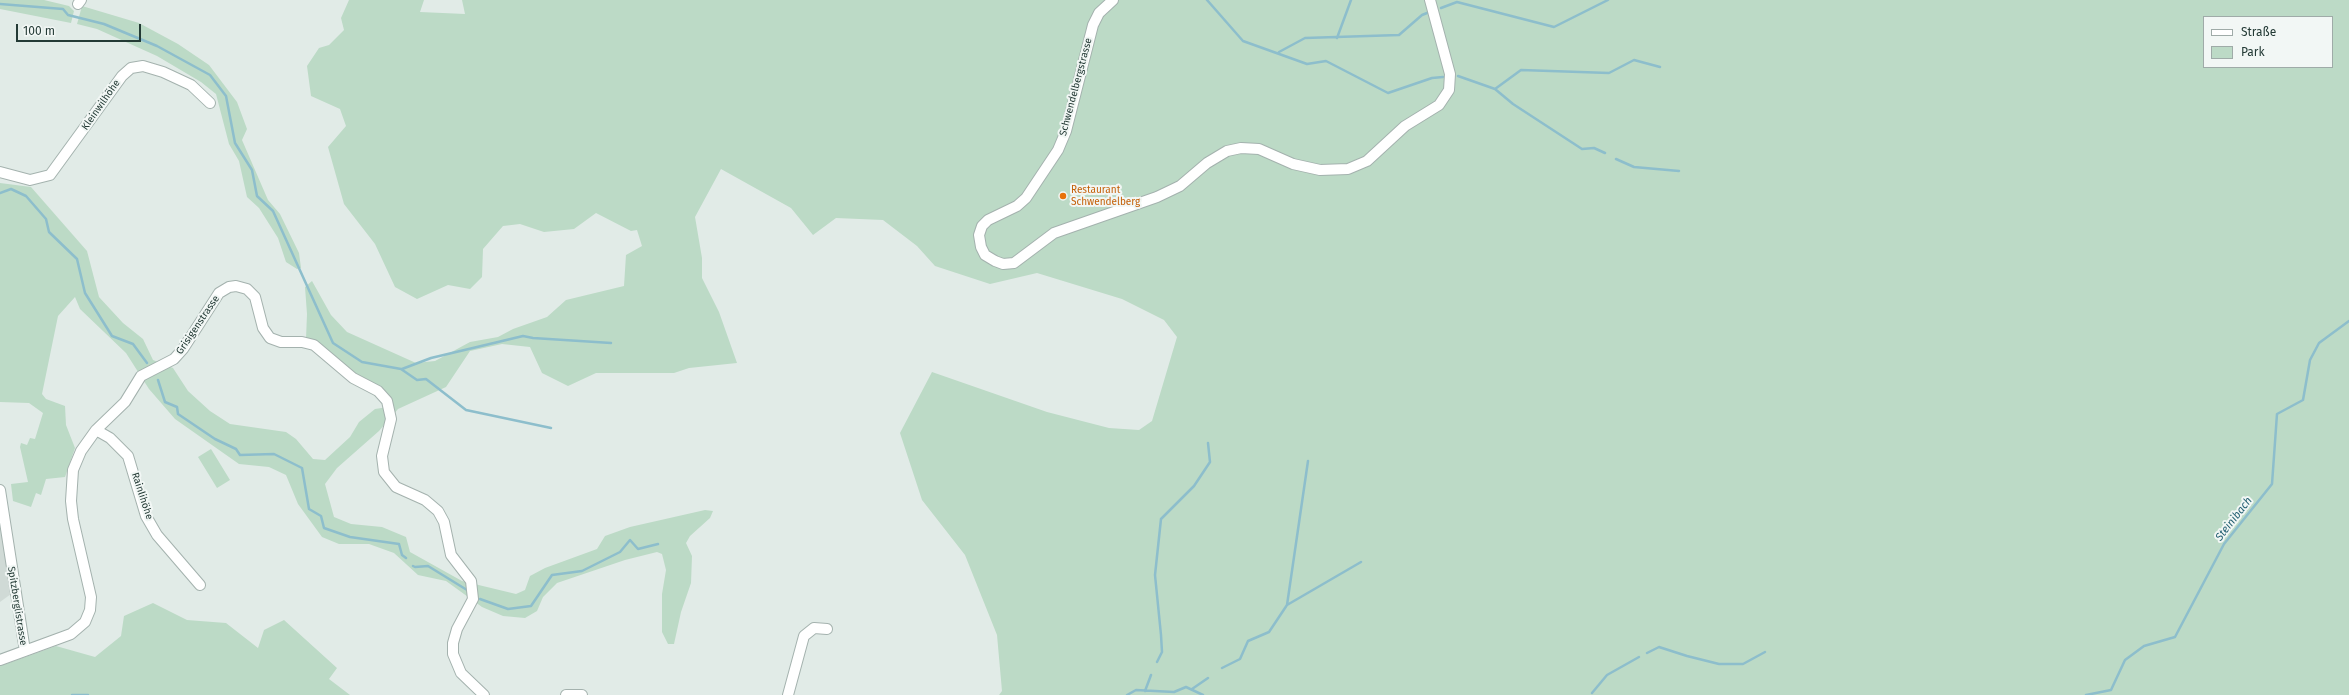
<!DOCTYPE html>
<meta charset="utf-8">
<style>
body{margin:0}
#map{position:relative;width:2349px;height:695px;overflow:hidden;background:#e1ebe7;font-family:"Fira Sans",sans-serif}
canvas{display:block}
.legend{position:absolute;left:2203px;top:16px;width:130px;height:52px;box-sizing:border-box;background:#f2f7f5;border:1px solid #9faba8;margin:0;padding:5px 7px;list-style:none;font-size:12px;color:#233a35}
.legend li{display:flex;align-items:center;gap:8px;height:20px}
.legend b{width:20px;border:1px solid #9faba8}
.scale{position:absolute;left:16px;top:24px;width:125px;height:18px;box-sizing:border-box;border:2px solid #233a35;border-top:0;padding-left:5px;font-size:12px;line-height:14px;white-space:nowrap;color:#233a35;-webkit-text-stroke:3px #f2f7f5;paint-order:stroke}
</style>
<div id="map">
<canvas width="2349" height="695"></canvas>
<ul class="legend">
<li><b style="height:5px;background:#fff"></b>Straße</li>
<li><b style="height:11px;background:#bcdac6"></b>Park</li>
</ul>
<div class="scale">100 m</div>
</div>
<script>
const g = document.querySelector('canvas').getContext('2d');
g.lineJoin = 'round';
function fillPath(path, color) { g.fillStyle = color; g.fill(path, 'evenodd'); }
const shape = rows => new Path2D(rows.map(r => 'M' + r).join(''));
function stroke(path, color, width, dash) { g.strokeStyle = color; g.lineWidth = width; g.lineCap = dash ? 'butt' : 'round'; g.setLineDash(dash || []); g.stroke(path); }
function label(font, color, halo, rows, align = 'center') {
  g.font = font + ' "Fira Sans",sans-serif'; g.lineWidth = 4; g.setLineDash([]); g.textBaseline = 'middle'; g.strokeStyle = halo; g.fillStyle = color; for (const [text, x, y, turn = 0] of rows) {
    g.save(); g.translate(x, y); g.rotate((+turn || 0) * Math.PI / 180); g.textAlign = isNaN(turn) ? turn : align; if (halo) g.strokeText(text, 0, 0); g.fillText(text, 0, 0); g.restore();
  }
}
const built = shape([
 [0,519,11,594,0,602]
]);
const green = shape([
 [0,0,44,0,69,6,74,11,71,23,0,9],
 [349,0,424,0,420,12,465,14,462,0,2349,0,2349,695,999,695,1002,691,997,635,965,555,922,500,900,433,932,372,1047,412,1109,428,1139,430,1152,421,1177,337,1164,320,1122,299,1037,273,990,284,935,266,917,246,883,220,836,218,813,235,791,208,721,169,695,217,702,258,702,278,719,312,737,363,689,368,674,373,596,373,568,386,542,373,530,347,502,344,470,351,446,387,398,409,394,414,391,406,306,339,307,314,305,287,312,281,331,315,347,332,416,363,435,361,470,342,498,337,513,329,547,317,566,300,624,286,626,255,642,246,637,230,631,231,596,213,574,229,544,232,520,224,503,226,483,249,482,277,470,289,448,285,417,299,395,287,375,244,344,204,328,147,346,126,340,109,311,96,307,66,319,48,329,45,344,30,341,18],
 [2204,17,2332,17,2332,67,2204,67],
 [82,6,139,23,178,44,209,65,237,102,247,129,242,140,268,200,280,214,299,253,301,268,297,269,286,262,278,238,259,208,247,197,239,161,229,144,216,94,201,82,157,56,97,29,77,24],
 [0,183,31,187,87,251,99,297,123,323,143,339,153,360,173,368,188,391,210,411,230,424,286,432,296,439,313,459,325,460,350,437,359,422,375,409,388,407,389,419,379,431,337,468,325,484,334,517,351,524,382,527,406,537,410,552,462,581,516,594,525,590,530,576,545,568,597,549,605,536,630,527,705,510,713,511,710,518,690,536,686,543,692,556,691,583,681,612,674,644,668,644,662,632,662,594,666,570,662,554,657,552,625,560,557,583,543,597,537,611,525,618,503,616,482,607,446,581,418,575,394,553,369,544,339,544,322,537,298,504,286,475,269,467,239,464,175,419,149,389,126,353,80,309,75,297,58,316,42,394,46,399,65,406,66,425,75,448,65,477,46,479,41,495,36,493,31,507,13,501,11,484,28,482,20,447,21,443,27,445,30,438,35,439,43,413,29,403,0,402],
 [211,449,230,480,217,488,198,457],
 [153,603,187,620,226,623,258,648,264,630,284,620,337,668,329,679,350,695,0,695,0,666,56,646,95,657,121,636,124,616]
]);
const stream = shape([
 [1207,0,1243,41,1307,64,1326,61,1388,93,1432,78,1443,77],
 [0,4,63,9,68,15,104,24,157,46,210,75,226,96,235,143,252,170,257,196,273,211,333,343,362,362,401,369,417,380,426,379,466,410,551,428],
 [1441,8,1457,2,1554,27,1608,0],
 [1337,38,1351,0],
 [1279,52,1305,38,1399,35,1422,15,1427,13],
 [1458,76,1495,89,1513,104,1582,149,1594,148,1605,153],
 [1495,89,1521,70,1609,73,1634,60,1660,67],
 [1616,159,1634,167,1679,171],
 [0,193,11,189,26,196,46,219,49,232,77,259,85,293,112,336,133,344,147,363],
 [402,369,431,358,523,336,533,338,611,343],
 [158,380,165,402,177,407,178,414,215,439,236,449,240,455,274,454,302,468,309,509,321,516,324,528,350,537,399,544,402,555,406,558],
 [413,566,415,567,428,566,467,590],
 [480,599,508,609,531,606,552,575,582,571,620,552,630,540,638,549,658,544],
 [1287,605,1308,461],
 [1647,653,1659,647,1687,656,1719,664,1743,664,1765,652],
 [1157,662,1162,652,1161,635,1155,575,1161,519,1194,486,1210,462,1208,443],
 [1222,668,1240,659,1248,641,1269,632,1287,605,1361,562],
 [1192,689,1208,678],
 [1145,691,1151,675],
 [1592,693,1607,675,1639,657],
 [72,695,88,695],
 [1127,695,1136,690,1174,692,1186,687,1203,695],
 [2086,695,2111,690,2125,660,2144,646,2175,637,2224,544,2272,484,2277,414,2303,400,2310,360,2319,343,2349,321]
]);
const minor = shape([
 [1113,0,1099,13,1093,25,1066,131,1058,150,1026,198,1017,206,988,220,982,226,979,235,981,247,985,255,995,261,1003,264,1014,263,1054,233,1157,197,1180,186,1207,163,1227,151,1241,148,1259,149,1293,164,1320,170,1348,169,1367,161,1405,126,1439,105,1449,90,1450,74,1430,0],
 [78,4,81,0],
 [0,172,30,180,50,175,122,76,131,68,143,66,163,72,191,85,210,103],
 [96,430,110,438,128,456,146,516,157,535,200,585],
 [0,490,25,651],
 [0,660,71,634,85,622,90,610,91,597,73,519,71,501,73,470,81,451,96,430,125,402,141,376,174,359,183,349,219,293,229,287,236,286,247,289,255,297,263,328,270,338,281,342,302,342,314,345,353,378,378,391,387,401,391,419,382,456,384,472,396,487,425,500,438,511,444,522,451,555,471,581,473,599,457,629,453,643,453,654,461,673,484,695],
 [566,695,582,695],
 [788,695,804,636,814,628,827,629]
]);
const markers = [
 [1063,196,4,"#e8710a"]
];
const streetNames = [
 ["Schwendelbergstrasse",1076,87,-75],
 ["Kleinwilhöhe",101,105,-55],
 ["Grisigenstrasse",198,325,-56],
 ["Rainlihöhe",142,496,72],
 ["Spitzberglistrasse",17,606,81]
];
const foodNames = [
 ["Restaurant",1071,190],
 ["Schwendelberg",1071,202]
];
const waterNames = [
 ["Steinibach",2234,519,-52]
];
fillPath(built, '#d0dad6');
fillPath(green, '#bcdac6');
stroke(stream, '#8dbecc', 2.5);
stroke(minor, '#a4b2ae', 12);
stroke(minor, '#fff', 10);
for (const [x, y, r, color] of markers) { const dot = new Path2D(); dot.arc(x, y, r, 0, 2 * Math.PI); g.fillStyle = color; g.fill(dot); stroke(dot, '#f2f7f5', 1.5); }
label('10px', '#233a35', '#f2f7f5', streetNames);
label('10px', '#c56008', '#f2f7f5', foodNames, 'left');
label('italic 11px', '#225f71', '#f2f7f5', waterNames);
</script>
